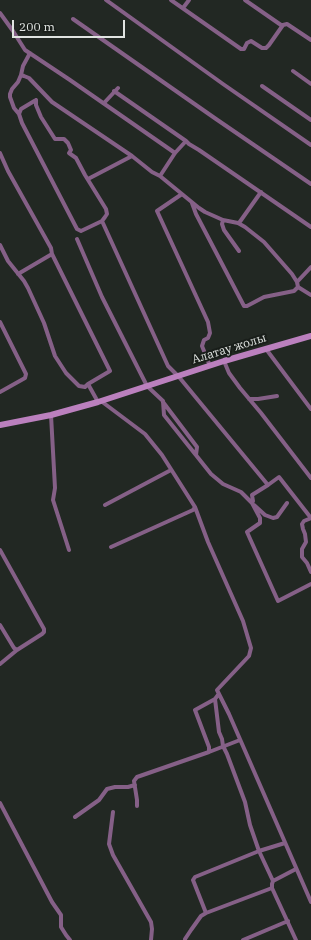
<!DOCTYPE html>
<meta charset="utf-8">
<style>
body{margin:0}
#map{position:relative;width:311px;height:940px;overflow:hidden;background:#222823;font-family:"IBM Plex Serif",serif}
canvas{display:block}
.scale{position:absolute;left:12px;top:20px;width:113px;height:18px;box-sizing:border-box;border:2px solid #e0e4e1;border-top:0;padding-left:5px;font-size:12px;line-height:14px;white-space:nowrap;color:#e0e4e1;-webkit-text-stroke:3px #191e1a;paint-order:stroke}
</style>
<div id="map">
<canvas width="311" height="940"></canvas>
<div class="scale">200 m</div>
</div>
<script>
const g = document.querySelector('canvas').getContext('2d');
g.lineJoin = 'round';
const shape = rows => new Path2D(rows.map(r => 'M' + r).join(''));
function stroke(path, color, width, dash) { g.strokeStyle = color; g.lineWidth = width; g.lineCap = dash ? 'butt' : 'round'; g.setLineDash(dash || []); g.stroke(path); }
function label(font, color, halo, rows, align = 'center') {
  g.font = font + ' "IBM Plex Serif",serif'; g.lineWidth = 4; g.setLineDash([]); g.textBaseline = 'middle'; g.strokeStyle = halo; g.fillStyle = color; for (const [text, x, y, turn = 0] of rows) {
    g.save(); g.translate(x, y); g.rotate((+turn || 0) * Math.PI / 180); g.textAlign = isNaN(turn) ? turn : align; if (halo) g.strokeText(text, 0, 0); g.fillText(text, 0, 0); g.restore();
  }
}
const minor = shape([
 [106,0,223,84,311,145],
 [171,0,241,49,244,49,247,43,251,41,262,48,266,48,269,45,283,25],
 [245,0,281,25,283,25,287,24,311,40],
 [183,8,189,0],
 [0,13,13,31,25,50,70,80,175,153],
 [73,19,216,119,311,184],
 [293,71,311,84],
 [21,75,24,76,29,78,52,102,132,156,152,172,160,176,199,208,205,212,223,220,238,223,245,227,264,242,292,274,297,282],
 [262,86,311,120],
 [114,91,186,141],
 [36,100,36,105,41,117,55,139,64,139,68,143,71,150,69,153,76,158,85,175,106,209,107,214,105,217,102,221,81,231,77,229,22,123,19,114,21,109,36,100],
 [104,103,118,88],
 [19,114,14,108,10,97,10,94,12,89,18,82,21,75,23,66,30,53],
 [0,153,8,171,51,248,52,254,110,371,88,384],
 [160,176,175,153,186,141,189,144,199,150,311,227],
 [88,179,132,156],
 [182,194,157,211,208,322,210,333,208,338,204,340,202,346,210,366],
 [192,203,196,214,244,306,247,306,264,297,294,291,298,287],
 [223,220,222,224,224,230,239,251],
 [239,223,261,192],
 [77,239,102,297,147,386,163,401,164,415,211,474,223,484,241,492,252,503,253,501,252,495,268,485,179,377,168,366,102,221],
 [0,245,8,261,24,281,28,288,44,323,55,356,66,373,79,386,85,387,88,384,98,402],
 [311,267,297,282,298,287,311,295],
 [18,274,52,254],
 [0,322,26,374,25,378,0,392],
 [266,349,311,409],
 [224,361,229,373,240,388,261,413,311,478],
 [249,399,258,399,277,396],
 [101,401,145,434,162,455,195,507,193,510,111,547],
 [163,402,197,447,196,455],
 [51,415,55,488,53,500,69,550],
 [268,485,279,477,311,518],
 [252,503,260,518,260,523,247,532,278,601,311,584],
 [105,505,171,470],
 [254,505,265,515,273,518,277,517,287,503],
 [195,507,208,542,243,621,251,648,249,656,217,690,229,714,311,902],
 [311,518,304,521,302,524,303,529,305,534,306,542,302,549,302,557,307,563,311,572],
 [0,550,44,629,44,632,42,634,17,650,14,648,0,625],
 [0,664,17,650],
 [209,752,240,740],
 [0,803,52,902,61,915,61,927,66,935,70,940],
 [137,806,137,800,134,781,137,777,209,752,209,747,195,710,215,699],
 [113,812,109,844,113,855,151,922,152,929,151,940],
 [75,817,99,800,107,789,115,787,128,787,135,785],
 [273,881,259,851,285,843],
 [206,913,272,888],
 [185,940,185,939,191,930,201,916,206,913,193,880,195,877,259,851,250,825,245,802,227,754,223,746,222,739,219,732,215,699,218,695],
 [243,940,288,921],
 [296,940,272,888,272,884,273,881,296,869]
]);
const secondary = shape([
 [0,425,51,415,98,402,224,361,311,336]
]);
const streetNames = [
 ["Алатау жолы",229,349,-17]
];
stroke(minor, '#856087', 4);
stroke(secondary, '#bb80be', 6);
label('12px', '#e0e4e1', '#191e1a', streetNames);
</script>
